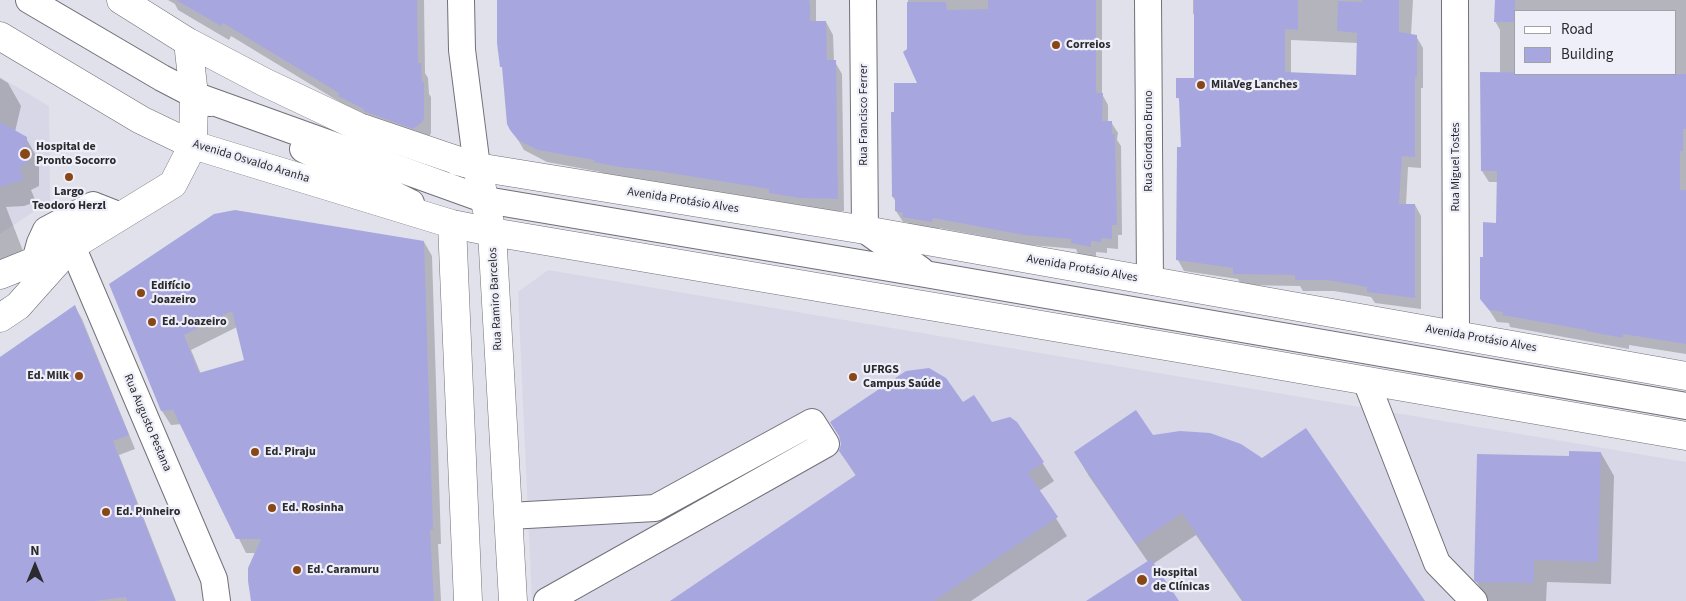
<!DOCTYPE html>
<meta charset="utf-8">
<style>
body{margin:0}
#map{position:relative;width:1686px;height:601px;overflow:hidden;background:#e1e1eb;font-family:"Source Sans 3",sans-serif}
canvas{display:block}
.legend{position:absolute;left:1514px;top:10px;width:162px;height:65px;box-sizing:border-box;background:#efeff9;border:1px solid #a1a1a8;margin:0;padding:6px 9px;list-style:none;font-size:15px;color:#2b2b2f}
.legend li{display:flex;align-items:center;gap:10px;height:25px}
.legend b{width:25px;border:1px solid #a1a1a8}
.north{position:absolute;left:10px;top:541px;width:50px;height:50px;-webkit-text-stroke:4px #efeff9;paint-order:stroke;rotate:0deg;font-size:14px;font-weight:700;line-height:20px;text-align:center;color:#2b2b2f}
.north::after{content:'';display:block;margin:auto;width:18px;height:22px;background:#2b2b2f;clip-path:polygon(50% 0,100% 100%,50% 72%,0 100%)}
</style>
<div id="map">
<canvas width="1686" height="601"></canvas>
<ul class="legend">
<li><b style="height:6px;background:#fff"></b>Road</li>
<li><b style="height:14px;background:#a8a6de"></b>Building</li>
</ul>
<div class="north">N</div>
</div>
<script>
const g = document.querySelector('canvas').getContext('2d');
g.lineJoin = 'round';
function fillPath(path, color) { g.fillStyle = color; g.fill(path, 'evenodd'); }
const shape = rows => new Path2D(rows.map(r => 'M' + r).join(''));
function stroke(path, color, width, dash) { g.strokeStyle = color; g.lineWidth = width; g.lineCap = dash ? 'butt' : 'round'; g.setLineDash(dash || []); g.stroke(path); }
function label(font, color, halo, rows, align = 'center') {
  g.font = font + ' "Source Sans 3",sans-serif'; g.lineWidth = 4.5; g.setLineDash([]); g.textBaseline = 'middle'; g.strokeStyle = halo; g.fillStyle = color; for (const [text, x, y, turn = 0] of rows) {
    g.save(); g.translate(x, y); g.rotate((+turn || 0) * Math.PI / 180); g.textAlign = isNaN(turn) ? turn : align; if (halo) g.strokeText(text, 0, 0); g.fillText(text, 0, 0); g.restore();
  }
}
const built = shape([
 [0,77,49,106,50,201,0,234],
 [548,270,1686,462,1686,601,532,601,518,292]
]);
const shadow = shape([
 [168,0,424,0,425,73,428,78,429,94,431,97,431,133,429,137,347,110,343,104,231,36,229,40,178,10,175,4],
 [498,0,816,0,816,22,826,22,833,35,834,62,835,62,842,74,844,211,808,211,778,205,775,201,603,174,601,172,547,162,524,150,508,123],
 [908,0,1102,0,1102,94,1108,105,1108,122,1111,122,1118,133,1117,140,1121,146,1122,235,1118,235,1118,249,1107,248,1107,253,1096,252,1096,257,1078,254,1076,249,1031,245,939,228,938,233,909,227,907,222,903,222,896,211,896,202,893,197,895,113,919,84,908,49],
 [1193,0,1413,0,1411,35,1416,36,1423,48,1423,88,1421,88,1421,168,1408,167,1406,205,1415,205,1421,216,1421,309,1375,303,1371,297,1334,291,1303,291,1300,286,1241,285,1238,279,1184,271,1178,260,1182,149,1180,102,1178,97,1195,79,1195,17,1193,13],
 [1291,40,1358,43,1357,76,1291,73],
 [1496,0,1686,0,1686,354,1629,345,1629,349,1510,327,1509,323,1497,322,1482,299,1485,258,1497,224,1498,182,1489,182,1482,171,1500,74,1500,30,1495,21],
 [1515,11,1675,11,1675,74,1515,74],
 [0,78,8,83,21,106,15,132,26,138,39,161,39,186,31,190,36,202,24,206,6,207,23,251,0,266],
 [424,242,432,256,441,544,438,544,441,601,252,601,256,553,246,553,182,424,171,425,162,411,111,285],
 [237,327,245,361,201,374,191,350],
 [75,307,82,319,135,449,119,455,176,601,0,601,0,359],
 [963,404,992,423,1016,422,1054,481,1039,491,1067,536,971,601,673,601,856,476,840,451],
 [1153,436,1423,601,1242,601,1196,535,1153,564,1178,601,1088,601,1148,562,1089,476,1075,453],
 [1601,453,1614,476,1611,584,1547,582,1546,601,1488,601,1475,579,1570,457]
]);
const building = shape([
 [176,0,417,0,418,63,421,63,422,82,424,82,424,118,421,123,413,129,363,111,364,109,338,96,339,93,223,23,221,26],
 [497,0,809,0,809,3,810,3,810,21,826,21,827,60,836,60,838,199,800,198,769,193,769,189,658,171,619,167,594,162,594,160,538,150,518,140,510,130,507,124,502,67,500,67,497,43],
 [988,0,1096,0,1096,93,1103,93,1102,121,1112,121,1112,134,1115,134,1117,225,1112,225,1112,239,1101,238,1101,242,1091,241,1091,247,1071,243,1071,239,1024,235,933,218,932,222,902,217,903,213,895,211,895,197,892,197,891,112,894,112,894,83,917,83,903,52,907,49,907,2,946,2,947,10,988,9],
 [1194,0,1298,0,1298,30,1285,29,1285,72,1356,75,1357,33,1337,31,1338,1,1362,2,1362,0,1399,0,1399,32,1417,35,1417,77,1415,77,1415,157,1402,156,1399,204,1415,204,1415,298,1367,292,1367,287,1327,280,1295,280,1295,275,1233,274,1233,268,1176,260,1177,147,1181,147,1179,98,1176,98,1176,78,1194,78],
 [1495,0,1515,0,1515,22,1494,22],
 [1480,72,1686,74,1686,129,1683,129,1683,151,1680,151,1680,190,1686,190,1686,344,1623,334,1623,338,1586,331,1586,330,1502,315,1503,312,1489,310,1480,299,1480,257,1483,257,1483,222,1496,223,1497,171,1481,171],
 [0,122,27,137,27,164,19,167,24,179,0,187],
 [235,210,424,241,433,530,430,530,434,601,251,601,248,581,248,568,261,539,236,539,173,410,161,411,109,284,214,214],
 [232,311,244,360,199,373,184,335],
 [75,305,129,435,113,441,175,601,127,601,126,597,95,601,0,601,0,357],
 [929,368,946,378,963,402,974,395,992,422,1010,417,1017,422,1044,462,1028,473,1058,517,934,601,670,601,856,475,839,451,841,444,839,436,830,422,906,371],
 [1136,410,1153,435,1180,431,1210,433,1241,444,1262,458,1306,428,1425,601,1243,601,1182,513,1136,544,1074,452],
 [1569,451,1601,452,1598,562,1534,560,1534,583,1476,582,1474,580,1477,454,1569,456],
 [1151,559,1179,601,1086,601]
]);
const minor = shape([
 [29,0,162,78,210,103],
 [863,0,865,230,921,270],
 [1148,0,1150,281],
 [1455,0,1456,335],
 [194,95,486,200,925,274,1686,406],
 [303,149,411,203],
 [457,162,477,167,462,50,461,0],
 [72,246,214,579,217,601],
 [35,261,40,243,46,230,93,205,121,216],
 [1366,381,1437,563,1474,601],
 [509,516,655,508,812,422,826,444,547,601]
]);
const major = shape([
 [121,0,188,42,264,82,359,127,477,167,865,230,1686,376],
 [0,36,141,120,193,145,452,224,492,232,1189,350,1686,436],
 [477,167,492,232,513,601],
 [452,224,468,601],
 [0,275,72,246,173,184,193,145,194,95,188,42],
 [0,318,18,306,67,251]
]);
const markers = [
 [1056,45,5,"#894617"],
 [1201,85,5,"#894617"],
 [25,154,6,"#894617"],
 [69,177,5,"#894617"],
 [141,293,5,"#894617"],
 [152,322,5,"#894617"],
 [79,376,5,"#894617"],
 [853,377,5,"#894617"],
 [255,452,5,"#894617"],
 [272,508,5,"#894617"],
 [106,512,5,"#894617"],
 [297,570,5,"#894617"],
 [1142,580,6,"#894617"]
];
const poiNames = [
 ["Correios",1066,45],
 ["MilaVeg Lanches",1211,85],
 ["Hospital de",36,147],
 ["Pronto Socorro",36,161],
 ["Largo",69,192,"center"],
 ["Teodoro Herzl",69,206,"center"],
 ["Edifício",151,286],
 ["Joazeiro",151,300],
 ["Ed. Joazeiro",162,322],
 ["UFRGS",863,370],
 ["Campus Saúde",863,384],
 ["Ed. Milk",69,376,"right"],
 ["Ed. Piraju",265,452],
 ["Ed. Rosinha",282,508],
 ["Ed. Pinheiro",116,512],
 ["Ed. Caramuru",307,570],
 ["Hospital",1153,573],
 ["de Clínicas",1153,587]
];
const streetNames = [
 ["Rua Francisco Ferrer",864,115,-90],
 ["Rua Giordano Bruno",1149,141,-90],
 ["Avenida Osvaldo Aranha",251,162,17],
 ["Rua Miguel Tostes",1456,167,-90],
 ["Avenida Protásio Alves",683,201,9],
 ["Avenida Protásio Alves",1082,269,10],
 ["Rua Ramiro Barcelos",496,299,-93],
 ["Avenida Protásio Alves",1481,339,10],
 ["Rua Augusto Pestana",147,423,67]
];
fillPath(built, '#d7d7e8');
fillPath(shadow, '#0003');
fillPath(building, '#a8a6de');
stroke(minor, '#717079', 28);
stroke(major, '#717079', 29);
stroke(minor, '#fff', 26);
stroke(major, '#fff', 28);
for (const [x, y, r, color] of markers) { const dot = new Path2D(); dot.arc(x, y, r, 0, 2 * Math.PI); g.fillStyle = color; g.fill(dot); stroke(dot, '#efeff9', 2); }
label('bold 12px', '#2b2b2f', '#efeff9', poiNames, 'left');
label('12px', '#2b2b2f', '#efeff9', streetNames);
</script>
